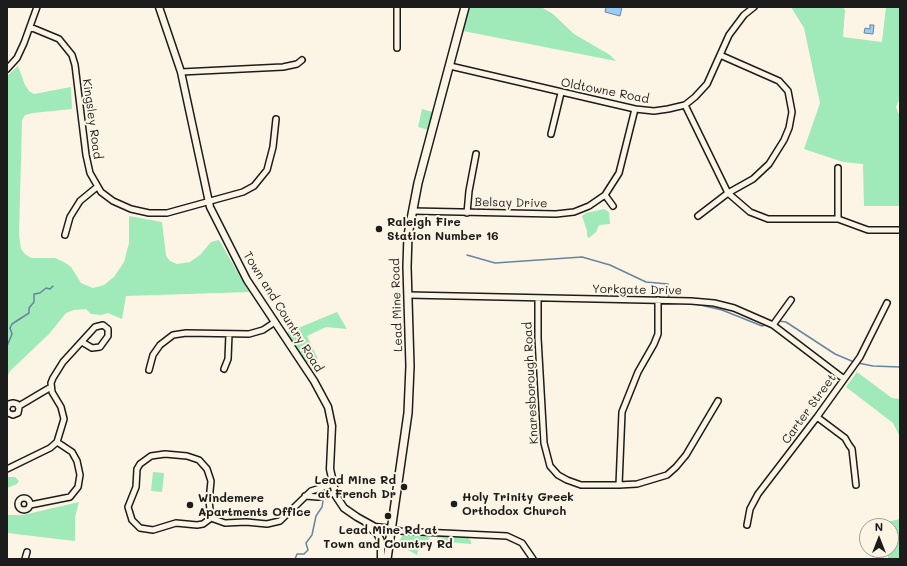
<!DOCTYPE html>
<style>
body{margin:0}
#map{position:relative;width:907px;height:566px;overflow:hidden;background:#fcf5e5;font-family:Mali,sans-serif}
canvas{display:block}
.frame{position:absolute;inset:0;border:8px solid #1c1c1c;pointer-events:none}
.north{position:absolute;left:859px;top:518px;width:40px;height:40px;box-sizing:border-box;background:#fcf5e5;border:1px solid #a29e95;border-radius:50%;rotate:0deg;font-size:11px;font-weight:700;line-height:16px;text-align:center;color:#1c1c1c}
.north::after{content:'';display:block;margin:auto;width:14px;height:18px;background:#1c1c1c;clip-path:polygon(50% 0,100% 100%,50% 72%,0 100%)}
</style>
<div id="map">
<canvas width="907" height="566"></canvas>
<div class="frame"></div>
<div class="north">N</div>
</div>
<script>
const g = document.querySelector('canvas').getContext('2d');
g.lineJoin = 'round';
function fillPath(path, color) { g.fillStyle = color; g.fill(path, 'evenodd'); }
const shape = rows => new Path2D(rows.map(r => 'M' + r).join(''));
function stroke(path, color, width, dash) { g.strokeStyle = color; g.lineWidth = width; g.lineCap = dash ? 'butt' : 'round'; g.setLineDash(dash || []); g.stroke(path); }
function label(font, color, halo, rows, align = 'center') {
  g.font = font + ' Mali,sans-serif'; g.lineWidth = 4; g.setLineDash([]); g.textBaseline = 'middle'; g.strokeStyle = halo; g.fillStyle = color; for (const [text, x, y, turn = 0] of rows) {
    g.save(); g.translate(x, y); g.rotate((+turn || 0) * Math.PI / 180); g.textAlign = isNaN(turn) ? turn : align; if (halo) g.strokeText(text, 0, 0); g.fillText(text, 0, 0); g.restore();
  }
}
const green = shape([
 [469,7,541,7,553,14,574,34,610,55,616,61,463,31],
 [791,7,843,7,845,10,843,37,882,42,886,7,900,7,900,98,896,107,900,117,900,206,864,206,863,164,843,162,804,149,820,103,804,28],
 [18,66,25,85,29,91,34,94,71,87,72,109,33,113,25,115,22,120,19,235,21,249,25,254,31,258,55,258,64,262,71,267,81,283,93,288,104,285,114,277,124,262,129,243,129,216,162,222,166,256,170,261,177,264,190,262,200,255,211,242,219,240,249,292,126,296,122,319,108,313,101,315,91,314,86,309,74,310,66,313,49,334,10,371,7,377,7,76],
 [422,109,433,112,429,130,418,127],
 [604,209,609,212,610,224,599,225,596,232,589,238,587,236,587,231,582,216,586,213],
 [337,312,347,329,326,327,307,336,318,359,306,363,286,333],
 [857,372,892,398,900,399,900,437,893,423,846,387],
 [153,472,164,473,162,492,151,491],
 [7,477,15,477,19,481,17,484,7,488],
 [79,502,75,517,75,541,7,533,7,515,23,515],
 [900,517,900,559,888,559,888,550,891,550,891,526,887,526,887,522,900,519],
 [403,535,426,535,430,539,419,544,417,555,406,549,399,541],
 [438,536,468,538,471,541,471,544,436,541]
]);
const water = shape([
 [606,7,622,7,620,16,605,12,606,7],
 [870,25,874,25,873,34,864,33,865,28,870,29,870,25]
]);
const stream = shape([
 [467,255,495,263,582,257,610,265,646,282,668,284,669,298],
 [696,304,722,310,762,326,768,324],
 [779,321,786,322,835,354,854,362],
 [7,346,12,334,10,328,12,324,29,313,29,308,34,302,34,294,40,293,46,288,50,289,53,286],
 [858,363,873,366,900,367],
 [295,559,297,554,304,554,308,550,306,543,312,535,316,516,322,507,323,501]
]);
const minor = shape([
 [30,27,59,39,72,55,75,65,86,155,90,173,101,192,113,201,131,209,149,213,167,213,243,192,254,186,267,170,273,147,276,119],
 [397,48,397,7],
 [450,66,635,109,654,111,668,109,685,105,695,97,707,84,729,35,744,15,754,7],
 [7,69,17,58,24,43,37,7],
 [181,72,283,67,297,64,302,60],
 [685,105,728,193,750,212,768,219,838,219,868,230,900,230],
 [551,134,561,93],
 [838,168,838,219],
 [605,195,613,206],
 [412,211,556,214,574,212,589,206,605,195,619,173,635,109],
 [467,213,469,191,476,154],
 [698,216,728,193,753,179,769,164,784,140,789,128,792,112,788,91,779,81,720,55],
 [65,235,70,217,80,201,97,187],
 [408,295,691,301,714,303,734,308,773,325,844,379],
 [538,299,538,338,544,443,550,466,558,475,567,480,581,485,619,485,637,484,667,475,676,467,686,455,718,401],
 [773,325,791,300],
 [224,369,228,359,229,334],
 [149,370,153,355,160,345,173,335,186,333,249,334,263,330,275,322],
 [19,406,51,387],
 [7,408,9,404,13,403,17,404,19,408,18,413,13,415,8,413,7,410],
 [817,417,845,438,849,445,852,449,856,485],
 [7,469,50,448,57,442,64,419,61,407,52,392,51,383,53,378,63,362,95,327,103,325,108,329,108,336,100,347,92,348,82,342],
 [619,485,622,412,638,372,654,344,658,334,658,300],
 [305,496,318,497,335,493],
 '18 504a6 6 0 1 1 12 0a6 6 0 1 1-12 0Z',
 [30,505,70,497,78,487,80,475,77,461,72,452,57,442],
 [211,518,203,524,197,525,176,523,153,530,140,528,132,520,128,507,136,487,137,469,140,464,151,456,165,454,187,456,199,460,207,469,211,481,209,501,211,518,225,523,246,522,267,524,280,521,311,491,333,484],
 [747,525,750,509,758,494,817,417,860,357,887,303],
 [392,529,400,531,507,536,522,543,533,559],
 [25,559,27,552]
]);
const tertiary = shape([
 [159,7,181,72,210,207,247,280,314,381,328,407,332,426,330,469,336,496,344,508,357,517,375,527,392,529],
 [367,526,377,533,381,541,381,559]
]);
const secondary = shape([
 [387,559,408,413,410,366,407,267,408,235,418,183,465,7]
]);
const markers = [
 [379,229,4,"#1c1c1c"],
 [404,487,4,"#1c1c1c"],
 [454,504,4,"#1c1c1c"],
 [190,505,4,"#1c1c1c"],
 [388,516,4,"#1c1c1c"]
];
const streetNames = [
 ["Oldtowne Road",605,91,11],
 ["Kingsley Road",92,119,82],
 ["Belsay Drive",511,203,1],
 ["Yorkgate Drive",637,290,1],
 ["Lead Mine Road",397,305,-92],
 ["Town and Country Road",283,312,58],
 ["Knaresborough Road",531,383,-93],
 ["Carter Street",809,409,-54]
];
const poiNames = [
 ["Raleigh Fire",387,222],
 ["Station Number 16",387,236],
 ["Lead Mine Rd",396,480,"right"],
 ["at French Dr",396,494,"right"],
 ["Holy Trinity Greek",462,497],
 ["Orthodox Church",462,511],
 ["Windemere",198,498],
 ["Apartments Office",198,512],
 ["Lead Mine Rd at",388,530,"center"],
 ["Town and Country Rd",388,544,"center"]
];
fillPath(green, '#a0e9b8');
fillPath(water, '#9bcbf7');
stroke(water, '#68859f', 1);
stroke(stream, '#68859f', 1.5);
stroke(minor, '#1c1c1c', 8);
stroke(tertiary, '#1c1c1c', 9);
stroke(secondary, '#1c1c1c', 10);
stroke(minor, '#fcf5e5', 5);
stroke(tertiary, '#fcf5e5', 6);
stroke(secondary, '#fcf5e5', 7);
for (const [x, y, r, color] of markers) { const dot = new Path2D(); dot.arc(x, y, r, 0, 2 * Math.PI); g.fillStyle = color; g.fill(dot); stroke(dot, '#fcf5e5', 1.5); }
label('12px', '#1c1c1c', '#fcf5e5', streetNames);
label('bold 12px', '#1c1c1c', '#fcf5e5', poiNames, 'left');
</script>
